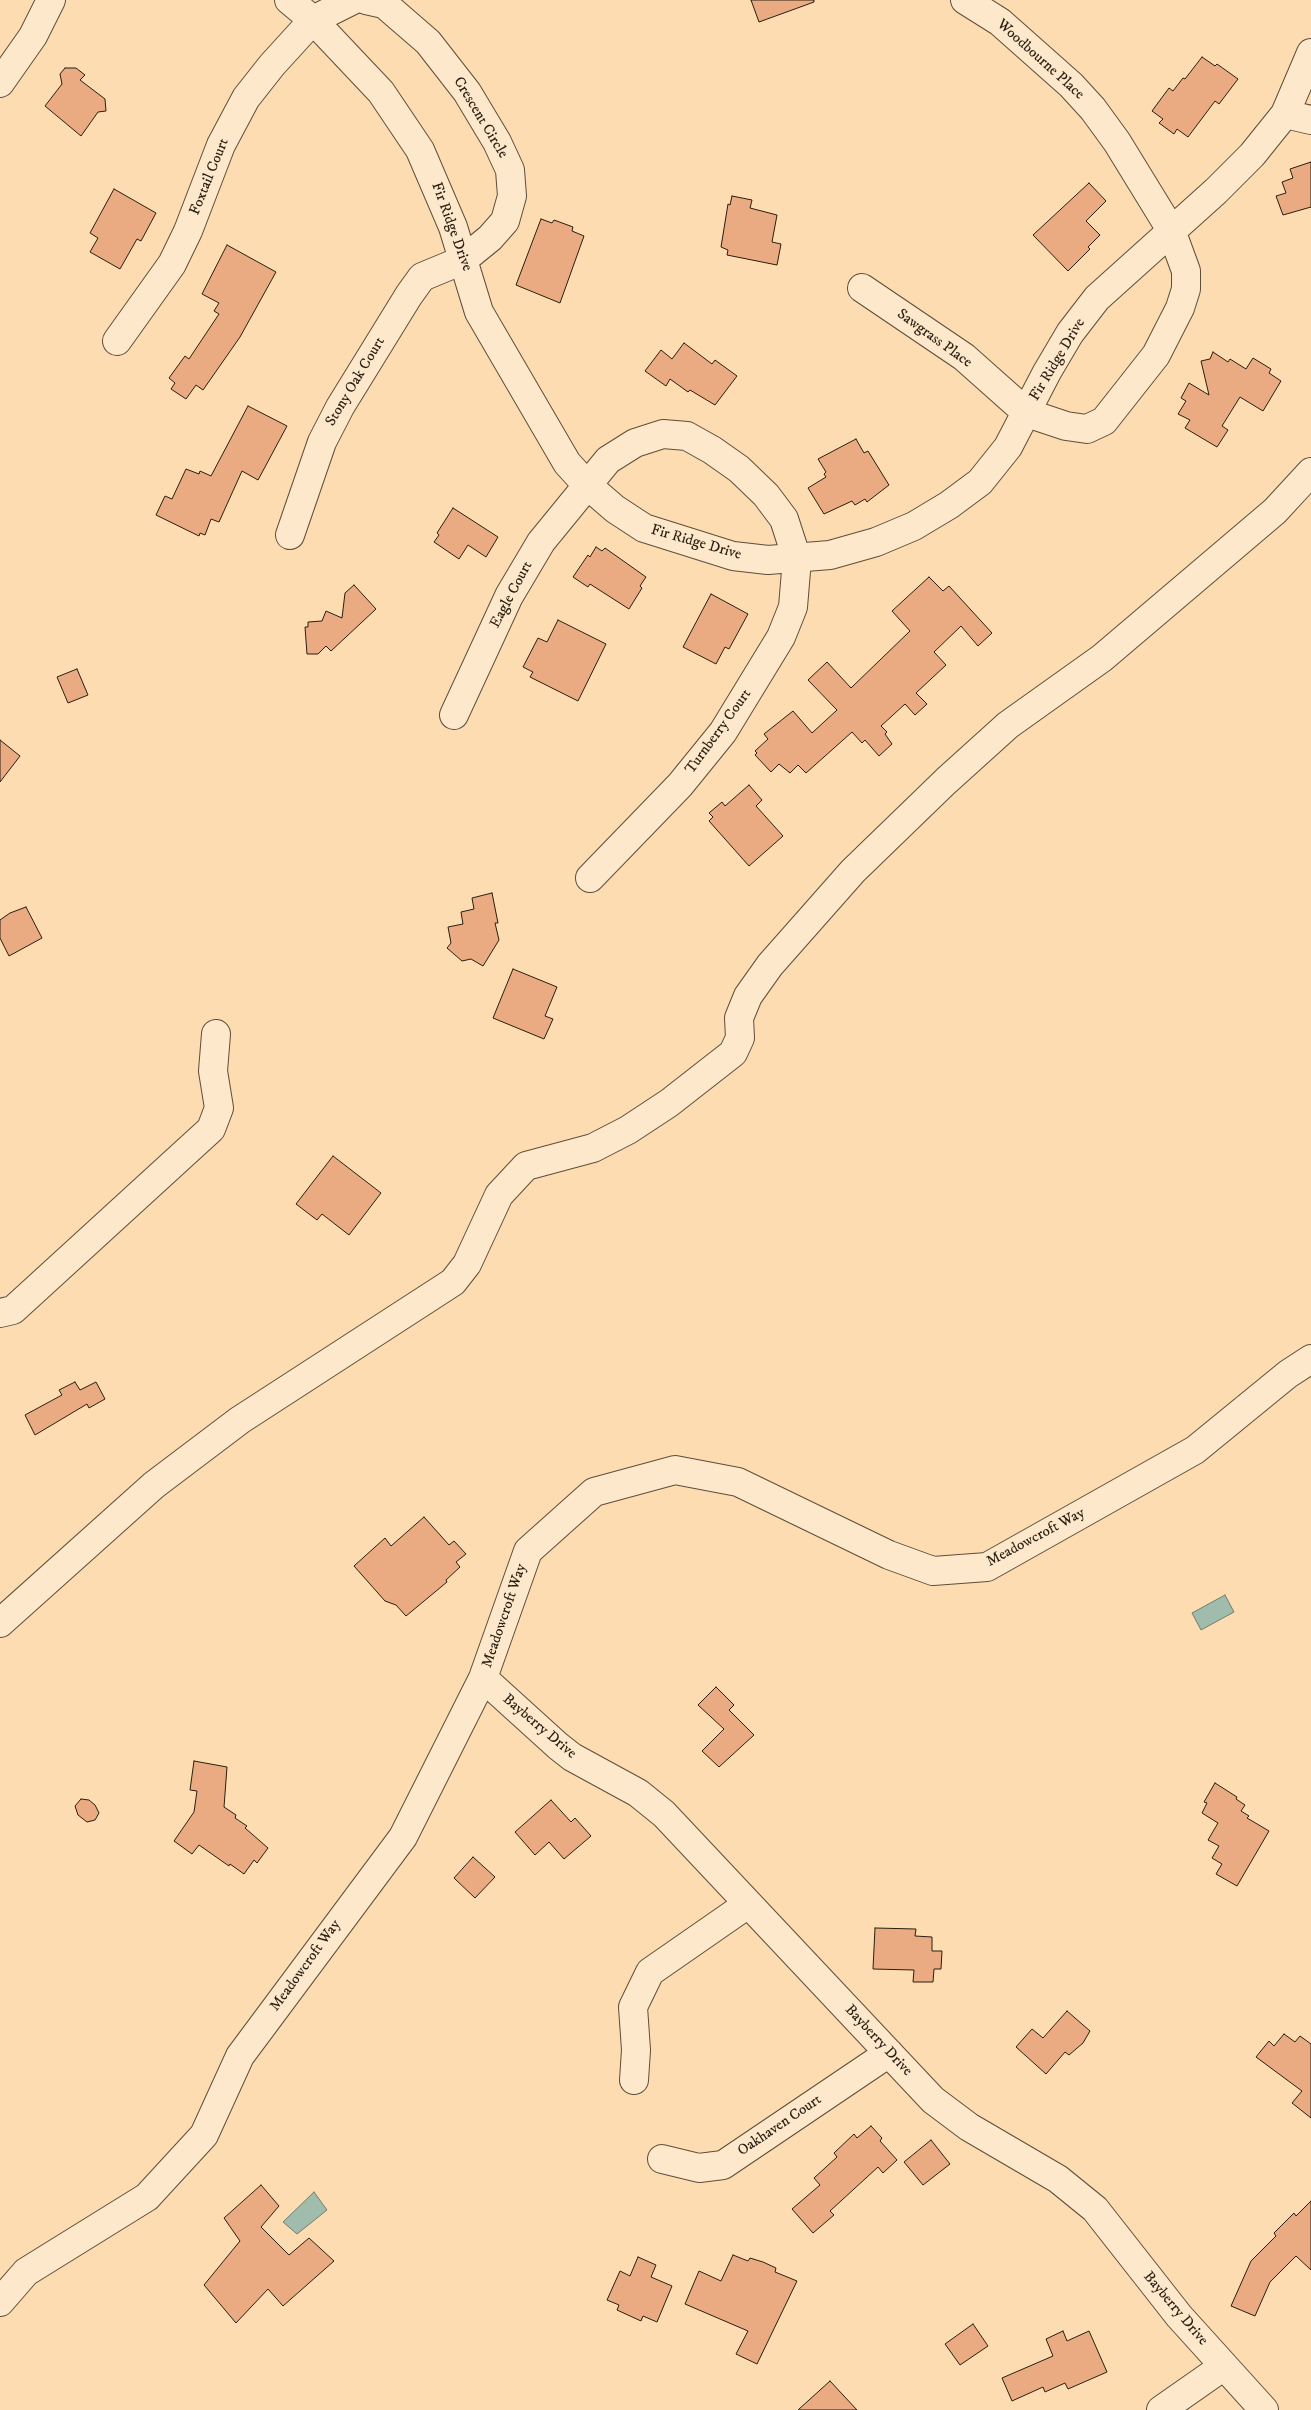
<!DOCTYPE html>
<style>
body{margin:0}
canvas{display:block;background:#fcdcb0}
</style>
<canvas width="1311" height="2410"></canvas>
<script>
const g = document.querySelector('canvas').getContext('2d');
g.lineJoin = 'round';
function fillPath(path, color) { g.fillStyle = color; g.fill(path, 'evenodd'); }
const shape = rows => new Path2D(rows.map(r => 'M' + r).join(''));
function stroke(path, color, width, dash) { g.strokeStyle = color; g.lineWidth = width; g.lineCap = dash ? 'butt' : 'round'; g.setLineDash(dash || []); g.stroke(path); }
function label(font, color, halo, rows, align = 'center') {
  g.font = font + ' "IM FELL DW Pica",serif'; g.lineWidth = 4.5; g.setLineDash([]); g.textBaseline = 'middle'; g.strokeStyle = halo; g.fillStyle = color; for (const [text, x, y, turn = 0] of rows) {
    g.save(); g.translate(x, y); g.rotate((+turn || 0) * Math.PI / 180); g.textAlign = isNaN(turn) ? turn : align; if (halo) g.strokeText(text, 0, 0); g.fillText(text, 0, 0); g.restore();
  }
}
const water = shape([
 [1225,1595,1234,1612,1201,1630,1192,1613,1225,1595],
 [314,2192,327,2210,297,2234,283,2222,314,2192]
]);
const building = shape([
 [751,0,814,0,814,2,759,22,751,0],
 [1202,57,1215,66,1217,64,1238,79,1219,104,1215,101,1188,137,1177,129,1174,134,1159,123,1163,119,1152,111,1169,88,1173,91,1183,78,1185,79,1202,57],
 [65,68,76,68,85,75,80,80,105,99,106,111,98,112,81,136,45,106,62,84,60,74,65,68],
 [1311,162,1311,207,1283,215,1276,196,1286,193,1282,182,1293,178,1290,169,1311,162],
 [1089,183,1106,201,1086,221,1100,235,1088,247,1090,249,1068,271,1033,235,1089,183],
 [114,189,156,213,141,241,137,239,120,269,90,252,98,238,90,233,114,189],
 [732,196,752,200,750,208,777,215,772,242,781,244,777,265,727,255,728,250,721,247,728,204,730,205,732,196],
 [541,219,552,223,554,220,573,227,572,231,584,236,560,303,516,285,541,219],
 [227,245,276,272,240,337,203,390,196,385,186,399,171,389,175,383,169,378,185,356,189,359,219,314,214,311,219,303,202,294,227,245],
 [684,343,712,364,715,360,737,376,715,405,690,390,688,392,670,379,666,386,645,371,661,350,672,359,684,343],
 [1213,352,1228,362,1230,359,1246,369,1253,358,1271,369,1269,373,1281,381,1263,411,1240,397,1222,426,1228,430,1217,447,1185,428,1190,420,1178,414,1186,401,1181,398,1189,383,1209,395,1201,361,1210,359,1213,352],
 [248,406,287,426,258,480,242,471,219,522,211,519,205,535,200,533,199,536,156,515,165,496,172,499,186,469,199,474,200,471,211,476,248,406],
 [856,439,864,453,868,451,889,485,867,502,865,499,855,505,852,501,824,514,808,488,826,477,824,474,826,472,818,459,856,439],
 [453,508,498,537,486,557,468,545,459,559,434,542,439,535,437,533,453,508],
 [596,547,602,551,605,548,646,577,640,586,642,588,629,609,590,584,588,587,573,577,588,555,590,557,596,547],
 [929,577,943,591,949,586,992,633,978,646,961,626,934,652,946,665,916,693,927,704,915,715,905,704,881,726,887,732,885,734,892,744,879,756,865,740,862,743,852,732,806,773,798,765,790,773,779,764,771,772,755,755,757,753,755,751,768,739,764,734,793,711,812,733,837,710,808,680,827,662,851,688,910,631,892,611,929,577],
 [354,585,376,609,331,651,326,646,318,654,307,654,305,627,308,627,308,622,322,621,326,611,342,618,345,593,354,585],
 [711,594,748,614,729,649,725,647,716,664,683,647,711,594],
 [558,620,606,644,578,701,530,677,533,672,523,667,538,638,547,642,558,620],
 [77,669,88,695,68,703,57,677,77,669],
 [0,740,20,756,0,782,0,740],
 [749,785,762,800,756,806,783,836,749,866,709,821,713,817,709,813,722,802,725,806,749,785],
 [492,893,498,923,495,923,499,940,483,966,471,959,462,961,447,948,451,943,448,927,463,924,461,912,474,909,472,898,492,893],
 [26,907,42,938,9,956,0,938,0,920,10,913,26,907],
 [513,969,557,987,545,1016,553,1019,544,1039,493,1018,513,969],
 [333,1156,381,1193,349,1235,322,1214,317,1220,296,1204,333,1156],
 [75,1382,80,1390,96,1382,105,1399,89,1408,87,1404,35,1435,25,1415,62,1395,59,1390,75,1382],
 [424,1517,449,1545,454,1541,466,1554,456,1562,460,1567,446,1580,447,1582,406,1616,396,1605,385,1601,354,1566,385,1538,391,1546,424,1517],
 [716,1687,734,1705,729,1710,754,1735,719,1767,702,1751,724,1729,698,1705,716,1687],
 [194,1761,227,1767,224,1807,236,1815,235,1818,247,1826,245,1828,268,1848,257,1863,254,1860,244,1874,230,1864,229,1866,199,1845,192,1854,174,1841,194,1812,197,1791,190,1790,194,1761],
 [1215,1783,1237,1797,1236,1799,1245,1805,1241,1811,1249,1816,1247,1818,1269,1831,1237,1886,1216,1874,1222,1864,1212,1858,1219,1846,1208,1840,1218,1823,1202,1813,1207,1803,1204,1802,1215,1783],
 [81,1799,89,1800,95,1805,99,1813,95,1820,87,1822,78,1815,75,1806,81,1799],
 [551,1800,571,1822,575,1818,591,1836,564,1859,549,1842,535,1855,515,1832,551,1800],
 [473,1857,495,1877,475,1898,454,1878,473,1857],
 [875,1928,916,1929,915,1936,932,1937,932,1951,942,1951,941,1969,934,1969,933,1982,913,1982,914,1970,873,1969,875,1928],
 [1067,2011,1090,2031,1083,2043,1069,2055,1065,2052,1046,2074,1016,2047,1032,2029,1043,2038,1067,2011],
 [1284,2034,1295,2042,1300,2036,1311,2044,1311,2118,1292,2103,1302,2091,1256,2057,1269,2041,1274,2046,1284,2034],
 [871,2126,882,2138,880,2141,897,2160,883,2173,878,2167,830,2211,834,2215,813,2233,792,2209,820,2185,814,2178,837,2157,834,2153,854,2134,857,2138,871,2126],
 [931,2140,950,2164,923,2185,904,2162,931,2140],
 [261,2185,279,2206,261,2227,289,2255,309,2238,334,2261,283,2306,268,2289,236,2323,204,2285,240,2241,224,2218,261,2185],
 [1311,2201,1311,2270,1296,2256,1270,2282,1255,2316,1231,2306,1251,2261,1276,2236,1274,2233,1294,2213,1296,2216,1311,2201],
 [733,2255,748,2261,750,2258,763,2262,776,2268,775,2272,797,2281,757,2364,736,2354,748,2331,685,2304,699,2271,721,2281,733,2255],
 [638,2257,656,2265,651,2277,672,2286,657,2322,643,2316,641,2321,617,2310,619,2305,607,2300,620,2271,630,2276,638,2257],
 [973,2324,988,2346,960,2365,945,2344,973,2324],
 [1063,2331,1067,2341,1089,2331,1107,2372,1068,2389,1065,2383,1045,2392,1043,2387,1012,2401,1002,2378,1053,2356,1046,2339,1063,2331],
 [830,2381,857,2410,798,2410,830,2381]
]);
const minor = shape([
 [289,0,313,20,381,92,420,150,453,227,479,312,567,463,586,484,615,509,644,528,733,556,768,560,830,555,876,542,914,526,949,505,980,482,1008,447,1047,372,1070,333,1097,298,1216,191,1252,155,1285,114,1311,53],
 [0,83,33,36,51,0],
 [1285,114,1311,120],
 [862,288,964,357,1027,413,1066,426,1087,429,1104,421,1156,355,1180,308,1186,289,1186,271,1171,230,1117,142,1093,109,1071,85,1000,22,965,0],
 [117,341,172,264,188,231,221,145,246,98,272,65,313,20,353,0],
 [290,535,322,442,340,407,409,295,422,277,463,260,490,238,505,221,512,196,510,170,497,142,467,92,428,42,384,4,366,0],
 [454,715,509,596,541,542,608,460,635,443,663,434,687,436,712,450,739,469,766,495,784,519,797,559,793,607,781,637,723,732,680,785,590,878],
 [0,1313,13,1310,211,1129,219,1108,213,1071,216,1034],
 [0,1623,154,1485,240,1420,453,1282,467,1264,499,1195,526,1166,593,1148,628,1130,669,1103,733,1053,740,1038,739,1018,748,996,770,965,853,871,946,781,1008,725,1102,658,1275,511,1311,472],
 [483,1678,558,1746,572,1757,638,1793,664,1814,933,2100,969,2127,1058,2179,1095,2209,1179,2316,1264,2410],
 [634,2080,636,2050,633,2007,650,1972,748,1904],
 [662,2159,699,2168,723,2165,889,2053],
 [0,2302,26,2272,147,2197,204,2135,240,2056,403,1837,483,1678,528,1551,594,1492,675,1470,738,1482,889,1555,933,1571,987,1567,1195,1450,1288,1374,1311,1359],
 [1161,2410,1224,2366]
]);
const streetNames = [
 ["Woodbourne Place",1040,60,42],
 ["Crescent Circle",480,118,59],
 ["Foxtail Court",210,177,-68],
 ["Fir Ridge Drive",451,227,70],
 ["Sawgrass Place",934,339,36],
 ["Fir Ridge Drive",1058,360,-59],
 ["Stony Oak Court",356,382,-59],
 ["Fir Ridge Drive",696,543,16],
 ["Eagle Court",512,595,-62],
 ["Turnberry Court",719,732,-54],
 ["Meadowcroft Way",1036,1538,-28],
 ["Meadowcroft Way",505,1616,-71],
 ["Bayberry Drive",539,1727,40],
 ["Meadowcroft Way",306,1966,-54],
 ["Bayberry Drive",878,2041,47],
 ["Oakhaven Court",780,2126,-34],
 ["Bayberry Drive",1175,2309,50]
];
fillPath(water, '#9fbcac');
stroke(water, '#707d6e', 1);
fillPath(building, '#ebab82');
stroke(building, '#291e11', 1);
stroke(minor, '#5e4e39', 30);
stroke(minor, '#fde8cc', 28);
label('15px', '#291e11', '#fde8cc', streetNames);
</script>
